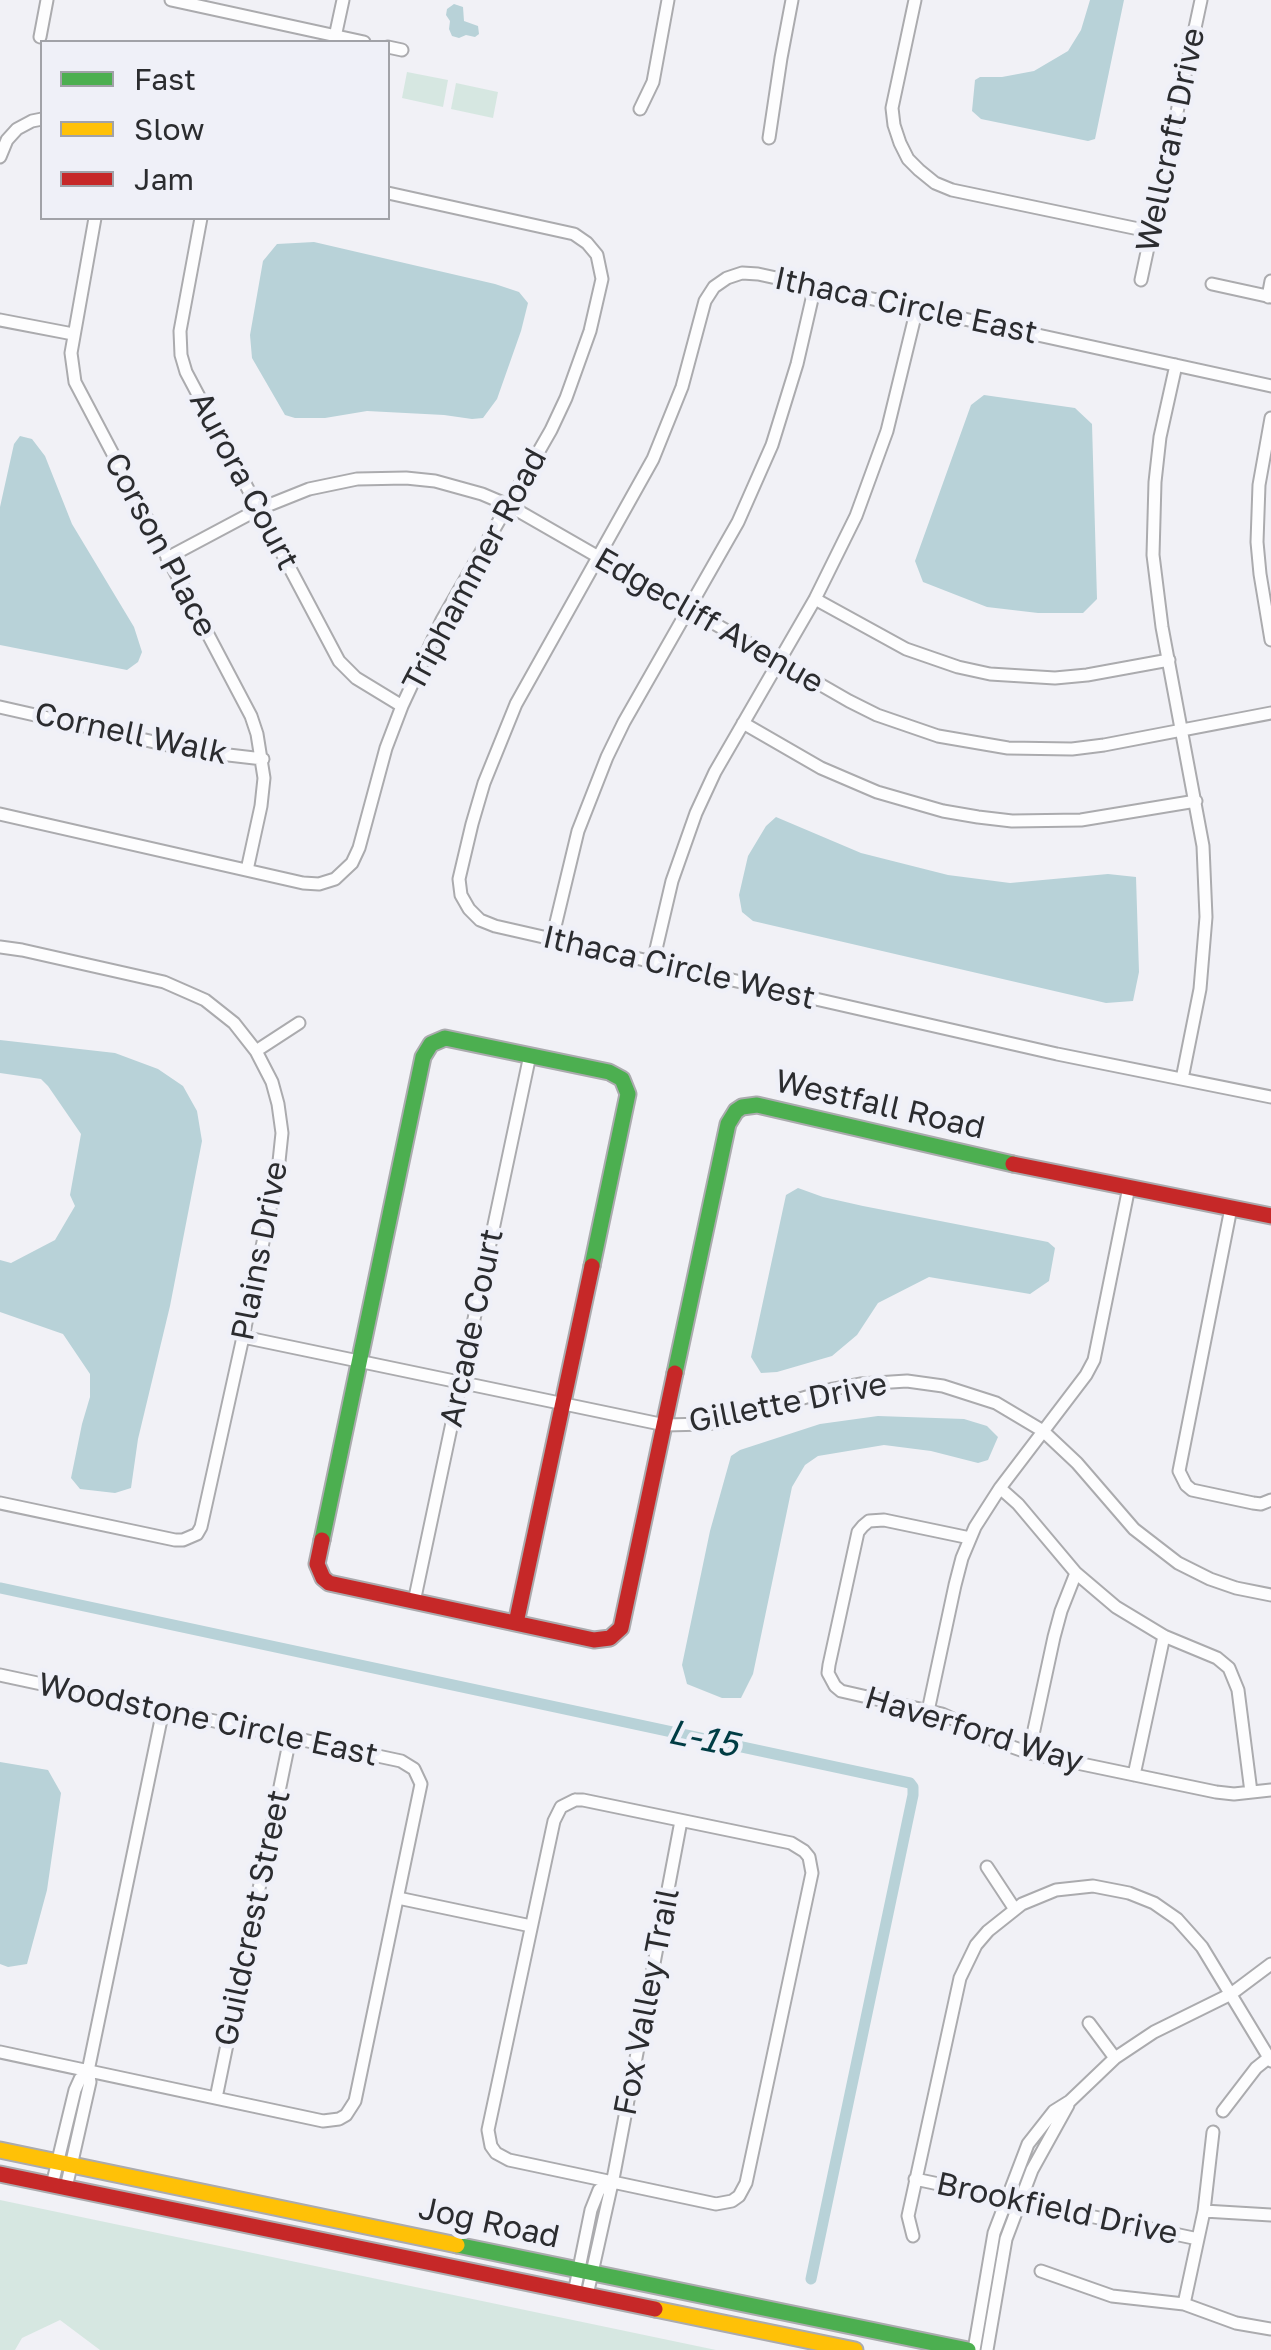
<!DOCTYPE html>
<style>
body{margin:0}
#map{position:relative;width:1271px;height:2350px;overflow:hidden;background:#f1f1f6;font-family:"Golos Text",sans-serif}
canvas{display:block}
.legend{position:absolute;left:40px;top:40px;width:350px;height:180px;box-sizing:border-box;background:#eff0f8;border:2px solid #a1a2a8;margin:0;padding:12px 18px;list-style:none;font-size:30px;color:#2b2c2f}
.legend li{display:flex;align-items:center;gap:20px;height:50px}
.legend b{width:50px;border:2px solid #a1a2a8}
</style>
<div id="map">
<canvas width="1271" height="2350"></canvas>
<ul class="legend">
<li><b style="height:12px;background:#4caf50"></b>Fast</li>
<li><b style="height:12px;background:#ffc107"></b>Slow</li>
<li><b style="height:12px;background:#c62828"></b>Jam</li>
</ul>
</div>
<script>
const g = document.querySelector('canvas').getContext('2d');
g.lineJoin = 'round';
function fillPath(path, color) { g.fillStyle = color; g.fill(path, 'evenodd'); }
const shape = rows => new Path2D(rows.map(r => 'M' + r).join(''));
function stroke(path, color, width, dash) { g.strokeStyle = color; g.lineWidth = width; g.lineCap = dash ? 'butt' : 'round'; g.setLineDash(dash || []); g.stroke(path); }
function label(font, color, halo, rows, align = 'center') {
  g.font = font + ' "Golos Text",sans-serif'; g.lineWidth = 9; g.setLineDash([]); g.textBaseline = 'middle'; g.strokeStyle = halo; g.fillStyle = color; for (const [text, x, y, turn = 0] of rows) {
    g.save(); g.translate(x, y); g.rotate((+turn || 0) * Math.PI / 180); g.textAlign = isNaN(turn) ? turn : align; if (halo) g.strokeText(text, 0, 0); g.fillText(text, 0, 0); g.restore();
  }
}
const green = shape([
 [407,72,448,80,443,107,402,98],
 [456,83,498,92,493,118,451,109],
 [0,2201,0,2200,716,2350,100,2350,60,2320,22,2338,15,2350,0,2350]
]);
const water = shape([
 [1090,0,1124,0,1095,139,1088,141,981,119,972,111,975,80,980,77,1002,77,1034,71,1068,51,1081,30],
 [454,4,463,7,464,21,478,26,479,34,475,37,466,35,459,38,452,36,449,29,450,21,446,15,447,9],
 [314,242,495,284,519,292,528,303,521,331,497,399,483,418,472,419,444,415,367,411,325,418,295,418,285,415,252,358,250,335,263,261,277,244],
 [984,395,1075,408,1092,424,1097,599,1083,613,1038,613,987,607,923,582,915,561,971,405],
 [20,436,32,439,45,456,72,524,134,627,142,652,138,662,127,670,0,645,0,507,14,444],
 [776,817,861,853,948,875,1010,883,1108,874,1136,877,1139,972,1133,1001,1106,1003,753,921,742,912,739,895,748,856,766,826],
 [0,1040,115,1053,158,1069,183,1086,197,1111,202,1141,170,1306,138,1439,131,1488,115,1493,80,1489,71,1478,82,1424,90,1397,90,1374,63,1334,0,1312,0,1260,11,1263,55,1240,75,1206,70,1195,81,1134,48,1086,41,1079,0,1073],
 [798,1188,823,1197,863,1206,1048,1242,1055,1248,1049,1281,1030,1294,929,1277,878,1303,857,1335,832,1356,777,1372,761,1373,751,1357,786,1195],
 [878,1416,964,1419,987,1426,998,1437,988,1460,978,1463,931,1451,884,1445,818,1456,805,1465,792,1487,753,1674,741,1698,722,1698,687,1684,682,1665,710,1531,731,1456,740,1450,820,1424],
 [0,1762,48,1770,61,1793,47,1890,27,1964,8,1967,0,1964]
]);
const canal = shape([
 [0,1588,910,1783,913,1787,913,1795,811,2279]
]);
const street = shape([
 [171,0,364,42],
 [915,0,892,108,894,125,900,143,908,159,919,170,935,183,952,190,1153,232],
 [40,37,47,0],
 [335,37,343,0],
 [388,47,402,50],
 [640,109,653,82,668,0],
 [769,138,781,58,792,0],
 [0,157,7,140,17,129,32,121,42,119],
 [95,218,71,353,75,382,251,716,257,734,264,778,261,806,247,870],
 [201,218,180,331,181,355,186,372,339,661,356,678,402,706],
 [1141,280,1201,0],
 [1212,284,1271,297],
 [1268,297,1271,281],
 [0,320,73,334],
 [1176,365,1160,437,1155,482,1153,555,1162,627,1203,846,1206,917,1200,989,1182,1079],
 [1271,386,758,274,742,273,727,278,714,287,705,301,682,387,653,459,516,704,484,783,472,824,459,879,461,895,469,909,480,920,495,926,1057,1054,1271,1097],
 [1271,418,1259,485,1257,542,1260,574,1271,640],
 [167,558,259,509,309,489,357,479,406,478,435,481,482,494,508,505,849,701,877,715,938,736,1008,748,1072,749,1104,745,1271,713],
 [815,599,906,649,958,667,990,674,1055,678,1087,675,1169,660],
 [0,707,194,751,263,759],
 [743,723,821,768,877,792,943,811,978,817,1012,821,1081,820,1196,801],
 [0,814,303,883,319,884,335,879,352,863,359,848,386,748,402,706,442,620,551,430,566,398,590,331,602,279,597,255,587,243,574,234,388,193],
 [552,939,578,831,607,757,624,722,738,522,772,445,797,364,815,286],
 [0,947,22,950,164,982,205,1000,234,1023,256,1051,272,1082,278,1104,282,1133,278,1171,243,1337,201,1527,197,1534,183,1540,175,1540,0,1503],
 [653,962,672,881,696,813,715,772,815,599,856,516,887,431,917,308],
 [256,1051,299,1023],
 [1231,1208,1179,1471,1186,1485,1192,1490,1253,1503,1261,1504,1271,1500],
 [243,1337,665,1425,706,1424,730,1420,833,1389,860,1384,907,1381,943,1386,996,1403,1043,1431,1077,1463,1134,1529,1178,1563,1210,1579,1236,1588,1271,1595],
 [1000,1488,1018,1504,1076,1573,1116,1607,1164,1636,1217,1658,1229,1668,1238,1690,1251,1792],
 [970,1538,884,1520,869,1521,863,1526,858,1532,829,1665,828,1673,835,1686,841,1691,942,1714,968,1726,993,1740,1029,1753,1216,1792,1234,1794,1271,1790],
 [414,1602,530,1055],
 [0,1675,401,1761,414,1769,421,1784,355,2101,346,2115,339,2119,323,2121,0,2052],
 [928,1711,955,1585,962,1558,975,1527,1000,1488,1086,1375,1094,1360,1129,1187],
 [1029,1753,1054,1637,1061,1611,1076,1573],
 [1134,1775,1164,1636],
 [575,1800,583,1800,791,1843,804,1851,809,1857,812,1873,746,2183,739,2196,732,2201,716,2204,509,2160,496,2153,491,2146,488,2130,554,1821,561,1807,575,1800],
 [987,1867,1014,1908],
 [398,1898,531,1926],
 [1089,2023,1115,2058],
 [216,2098,290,1738],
 [1223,2111,1256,2068,1271,2056],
 [915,2179,1198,2239],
 [52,2185,75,2090,80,2079,88,2071],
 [66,2188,90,2082,88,2071,163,1710],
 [1204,2211,1271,2215],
 [913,2236,908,2216,960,1978,976,1945,988,1931,1022,1904,1056,1890,1093,1886,1129,1893,1154,1903,1177,1919,1202,1947,1271,2061],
 [1041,2271,1112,2296,1184,2304,1236,2323,1271,2329],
 [574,2293,591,2210,599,2190,612,2182],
 [587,2295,614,2174,681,1821],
 [1184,2304,1204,2211,1213,2132],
 [974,2350,994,2233,1028,2144,1054,2111,1070,2101,1115,2058,1154,2032,1231,1994,1271,1964],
 [987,2350,1006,2239,1032,2170,1068,2105]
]);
const fast = shape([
 [675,1373,728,1124,736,1111,742,1107,757,1105,1013,1164],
 [322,1540,423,1057,431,1044,445,1038,609,1072,622,1079,628,1094,592,1266],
 [457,2245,968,2350]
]);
const slow = shape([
 [0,2150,457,2245],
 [655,2309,855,2350]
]);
const jam = shape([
 [1013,1164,1271,1216],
 [322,1540,317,1564,323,1578,329,1583,594,1640,610,1638,621,1628,675,1373],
 [516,1623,592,1266],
 [0,2174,655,2309]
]);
const streetNames = [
 ["Wellcraft Drive",1171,140,-78],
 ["Ithaca Circle East",906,306,12],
 ["Aurora Court",244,481,62],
 ["Corson Place",160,545,62],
 ["Triphammer Road",475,570,-62],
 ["Edgecliff Avenue",709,621,30],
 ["Cornell Walk",131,734,12],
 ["Ithaca Circle West",679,968,13],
 ["Westfall Road",880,1105,13],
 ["Plains Drive",260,1251,-79],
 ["Arcade Court",472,1328,-78],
 ["Gillette Drive",788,1403,-11],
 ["Woodstone Circle East",208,1720,12],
 ["Haverford Way",974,1730,17],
 ["Guildcrest Street",253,1918,-78],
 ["Fox Valley Trail",647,2002,-79],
 ["Brookfield Drive",1057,2209,12],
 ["Jog Road",489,2223,12]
];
const waterNames = [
 ["L-15",703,1739,12]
];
fillPath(green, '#d6e7e1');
fillPath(water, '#b8d2d8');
stroke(canal, '#b8d2d8', 11);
stroke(street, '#ababae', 15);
stroke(fast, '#ababae', 19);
stroke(slow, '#ababae', 19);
stroke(jam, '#ababae', 19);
stroke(street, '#fdfdfe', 11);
stroke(fast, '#4caf50', 15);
stroke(slow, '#ffc107', 15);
stroke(jam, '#c62828', 15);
label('32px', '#2b2c2f', '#eff0f8', streetNames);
label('italic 35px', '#003c44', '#eff0f8', waterNames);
</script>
